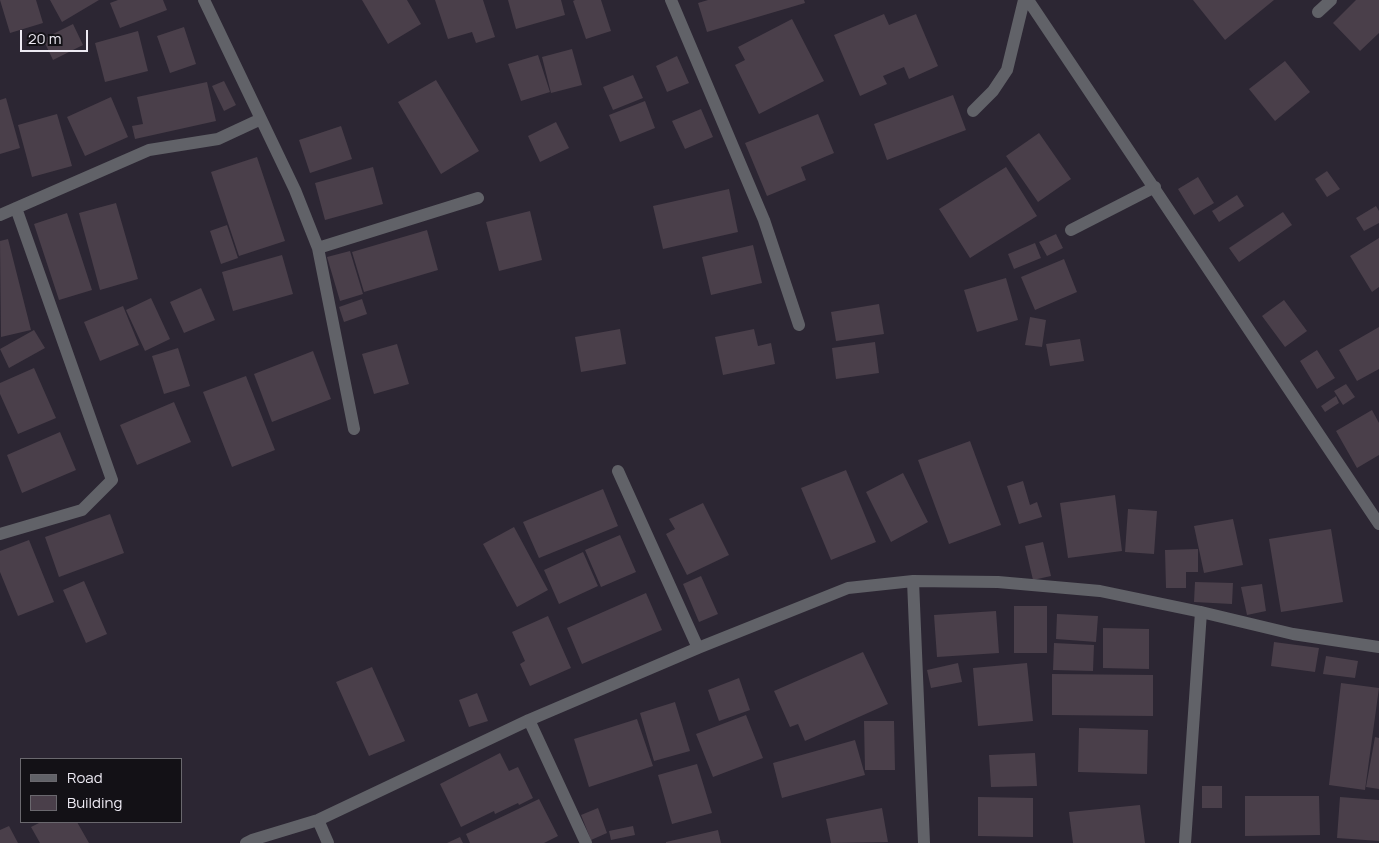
<!DOCTYPE html>
<style>
body{margin:0}
#map{position:relative;width:1379px;height:843px;overflow:hidden;background:#2c2633;font-family:Manrope,sans-serif}
canvas{display:block}
.legend{position:absolute;left:20px;top:758px;width:162px;height:65px;box-sizing:border-box;background:#131116;border:1px solid #6a686e;margin:0;padding:6px 9px;list-style:none;font-size:15px;color:#edeaf3}
.legend li{display:flex;align-items:center;gap:10px;height:25px}
.legend b{width:25px;border:1px solid #6a686e}
.scale{position:absolute;left:20px;top:30px;width:68px;height:22px;box-sizing:border-box;border:2px solid #edeaf3;border-top:0;padding-left:6px;font-size:15px;line-height:18px;white-space:nowrap;color:#edeaf3;-webkit-text-stroke:4px #131116;paint-order:stroke}
</style>
<div id="map">
<canvas width="1379" height="843"></canvas>
<ul class="legend">
<li><b style="height:6px;background:#616268"></b>Road</li>
<li><b style="height:14px;background:#4a3f4a"></b>Building</li>
</ul>
<div class="scale">20 m</div>
</div>
<script>
const g = document.querySelector('canvas').getContext('2d');
g.lineJoin = 'round';
function fillPath(path, color) { g.fillStyle = color; g.fill(path, 'evenodd'); }
const shape = rows => new Path2D(rows.map(r => 'M' + r).join(''));
function stroke(path, color, width, dash) { g.strokeStyle = color; g.lineWidth = width; g.lineCap = dash ? 'butt' : 'round'; g.setLineDash(dash || []); g.stroke(path); }
const building = shape([
 [0,0,36,0,43,23,10,33],
 [50,0,99,0,62,22],
 [118,0,163,0,167,10,120,28,110,3],
 [362,0,407,0,421,24,388,44],
 [435,0,483,0,495,37,476,43,472,32,448,39],
 [508,0,561,0,565,15,516,29],
 [575,0,601,0,611,31,586,39,573,1],
 [708,0,804,0,805,3,707,32,698,3],
 [1193,0,1274,0,1225,40],
 [1356,0,1379,0,1379,33,1360,51,1333,23],
 [884,14,889,25,916,14,938,66,909,79,904,67,883,76,887,84,860,96,834,35],
 [792,19,824,81,759,114,735,65,745,60,738,47],
 [73,24,83,45,53,60,43,39],
 [184,27,196,64,170,73,157,36],
 [138,31,148,71,105,82,95,43],
 [572,49,582,85,551,93,542,57],
 [538,55,550,92,521,101,508,64],
 [677,56,689,83,667,92,656,66],
 [1285,61,1310,92,1275,121,1249,89],
 [633,75,643,98,613,110,603,87],
 [436,80,479,151,441,174,398,102],
 [224,81,236,105,224,111,212,86],
 [207,82,216,121,135,139,132,126,143,124,137,97],
 [953,95,966,130,887,160,874,124],
 [111,97,128,137,85,156,67,117],
 [6,98,20,148,0,154,0,100],
 [645,101,655,128,620,142,609,115],
 [701,109,713,137,685,149,672,121],
 [57,114,72,166,32,177,18,125],
 [818,114,834,153,801,167,806,180,767,196,745,143],
 [556,122,569,148,540,162,528,136],
 [341,126,352,159,310,173,299,140],
 [1039,133,1071,179,1038,202,1006,156],
 [257,157,285,241,239,256,211,172],
 [373,167,383,204,325,220,315,183],
 [1006,167,1037,216,970,258,939,209],
 [1327,171,1340,189,1327,197,1315,179],
 [1198,177,1214,203,1194,215,1178,189],
 [729,189,738,232,663,249,653,206],
 [1237,195,1244,206,1219,222,1212,211],
 [116,203,138,279,100,290,79,213],
 [1376,206,1379,211,1379,223,1364,231,1356,218],
 [530,211,542,260,499,271,486,222],
 [1283,212,1292,225,1239,262,1229,248],
 [67,213,92,290,59,300,34,224],
 [227,225,238,258,221,264,210,231],
 [427,230,438,270,364,292,352,252],
 [1056,234,1063,248,1047,256,1039,242],
 [1379,238,1379,287,1372,292,1350,256],
 [8,239,31,330,1,337,0,241],
 [1035,243,1041,258,1014,269,1008,254],
 [753,245,762,283,711,295,702,257],
 [350,251,363,294,340,301,327,257],
 [282,255,293,294,233,311,222,272],
 [1064,259,1077,292,1035,310,1021,277],
 [1006,278,1018,320,977,332,964,290],
 [201,288,215,320,184,333,170,302],
 [151,298,170,339,145,351,126,310],
 [362,299,367,314,344,322,339,307],
 [1284,300,1307,331,1285,347,1262,316],
 [879,304,884,334,836,341,831,312],
 [123,306,139,345,100,361,84,322],
 [1030,317,1046,320,1042,347,1025,345],
 [1379,327,1379,369,1357,381,1339,350],
 [620,329,626,364,581,372,575,337],
 [754,329,758,346,771,343,775,364,723,375,715,337],
 [34,330,45,348,9,368,0,349],
 [1080,339,1084,361,1050,366,1046,344],
 [875,342,879,373,836,379,832,348],
 [397,344,409,384,374,394,362,354],
 [178,348,190,386,164,394,152,356],
 [1317,350,1335,378,1317,389,1300,361],
 [313,351,331,399,272,422,254,374],
 [34,368,56,418,18,434,0,394,0,383],
 [246,376,275,450,232,467,203,392],
 [1346,384,1355,397,1343,405,1334,391],
 [1336,396,1339,403,1325,412,1321,406],
 [174,402,191,442,137,465,120,425],
 [1372,410,1379,423,1379,455,1357,468,1336,431],
 [60,432,76,470,22,493,7,455],
 [970,441,1001,525,949,544,918,460],
 [846,470,876,542,831,560,801,488],
 [903,473,928,522,891,542,866,492],
 [1023,481,1030,505,1037,502,1042,517,1019,524,1007,486],
 [603,489,618,526,539,558,523,522],
 [1115,495,1122,551,1068,558,1060,503],
 [703,503,729,555,687,575,666,534,675,529,669,519],
 [1128,509,1157,511,1154,554,1125,552],
 [110,514,124,553,59,577,45,537],
 [1233,519,1243,565,1204,573,1194,526],
 [514,527,548,590,517,607,483,544],
 [1331,529,1343,602,1281,612,1269,539],
 [620,535,636,572,601,587,585,550],
 [29,540,54,602,18,616,0,572,0,551],
 [1043,542,1051,576,1033,580,1025,546],
 [1198,549,1198,572,1186,572,1186,588,1166,588,1165,550],
 [583,552,598,586,559,604,544,570],
 [701,576,718,614,699,622,683,584],
 [84,581,107,634,86,643,63,590],
 [1195,582,1233,583,1232,604,1194,602],
 [1262,584,1266,611,1247,615,1241,587],
 [646,593,662,630,582,664,567,628],
 [1014,606,1047,606,1047,653,1014,653],
 [996,611,999,653,937,657,934,615],
 [1057,614,1098,616,1096,642,1056,639],
 [548,616,571,668,530,686,520,664,525,661,512,632],
 [1103,628,1149,629,1149,669,1103,668],
 [1274,642,1319,648,1315,672,1271,666],
 [1054,643,1094,645,1093,671,1053,670],
 [863,652,888,704,805,741,798,724,790,727,774,691],
 [1326,656,1358,661,1355,678,1323,674],
 [958,663,962,682,931,688,927,670],
 [1027,663,1033,721,978,726,973,668],
 [372,667,405,741,369,756,336,682],
 [1052,674,1153,675,1153,716,1052,715],
 [739,678,750,710,719,721,708,690],
 [1341,683,1379,688,1365,790,1329,785],
 [477,693,488,721,469,727,459,700],
 [675,702,690,751,654,761,640,713],
 [746,715,763,758,713,777,696,734],
 [637,719,653,766,589,787,574,739],
 [864,721,894,721,895,770,865,770],
 [1079,728,1148,730,1147,774,1078,772],
 [1375,737,1379,738,1379,789,1366,787],
 [855,740,865,775,782,798,773,763],
 [500,753,509,771,518,767,533,798,519,805,518,803,495,814,494,811,461,827,440,784],
 [1035,753,1037,786,991,787,989,755],
 [697,764,712,813,672,824,658,775],
 [1202,786,1222,786,1222,808,1202,808],
 [1245,796,1319,796,1320,835,1245,836],
 [978,797,1033,798,1033,837,978,836],
 [1340,797,1379,800,1379,841,1337,838],
 [539,799,558,836,544,843,470,843,466,834],
 [1140,805,1145,843,1073,843,1069,812],
 [598,808,607,833,591,840,581,815],
 [882,808,888,842,831,843,826,819],
 [41,822,77,822,89,843,40,843,31,827],
 [9,826,18,843,0,843,0,830],
 [633,826,635,835,611,840,609,831],
 [718,830,721,843,666,843,666,842],
 [460,837,463,843,447,843]
]);
const minor = shape([
 [204,0,295,190,318,248,354,429],
 [671,0,764,220,799,325],
 [1028,0,1379,524],
 [1318,12,1331,0],
 [973,111,993,91,1007,70,1024,0],
 [0,215,149,150,218,139,261,119],
 [1071,230,1155,187],
 [318,248,478,198],
 [618,471,698,648],
 [0,534,82,510,112,480,16,208],
 [913,581,924,843],
 [529,720,586,843],
 [318,820,328,843],
 [246,843,252,840,318,820,529,720,698,648,848,588,913,581,998,582,1100,591,1201,612,1293,634,1379,647],
 [1185,843,1201,612]
]);
fillPath(building, '#4a3f4a');
stroke(minor, '#616268', 12);
</script>
